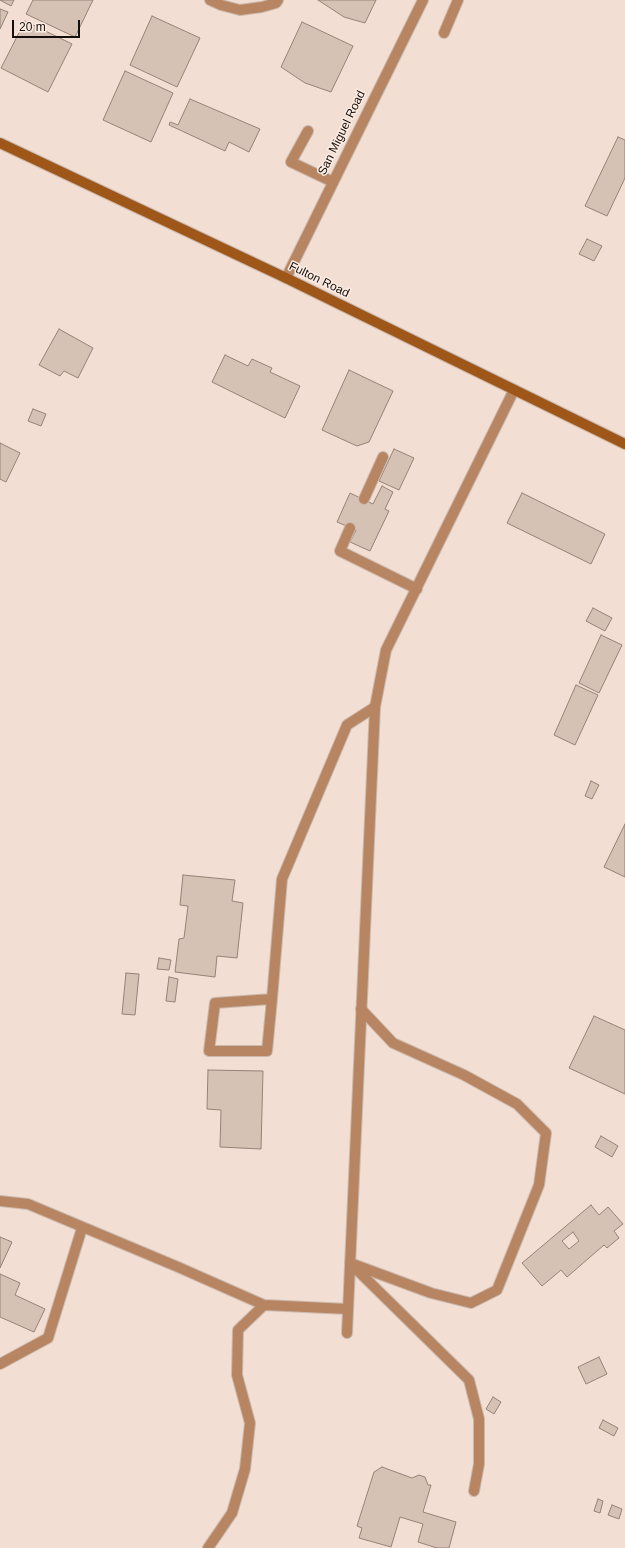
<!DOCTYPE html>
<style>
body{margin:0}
#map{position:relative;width:625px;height:1548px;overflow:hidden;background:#f2ded2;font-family:Arial,sans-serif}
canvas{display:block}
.scale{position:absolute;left:12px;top:20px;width:68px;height:18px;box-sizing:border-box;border:2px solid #150e0a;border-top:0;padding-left:5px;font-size:12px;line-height:14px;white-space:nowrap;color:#150e0a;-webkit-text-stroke:3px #fcece2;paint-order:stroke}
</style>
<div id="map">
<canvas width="625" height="1548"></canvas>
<div class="scale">20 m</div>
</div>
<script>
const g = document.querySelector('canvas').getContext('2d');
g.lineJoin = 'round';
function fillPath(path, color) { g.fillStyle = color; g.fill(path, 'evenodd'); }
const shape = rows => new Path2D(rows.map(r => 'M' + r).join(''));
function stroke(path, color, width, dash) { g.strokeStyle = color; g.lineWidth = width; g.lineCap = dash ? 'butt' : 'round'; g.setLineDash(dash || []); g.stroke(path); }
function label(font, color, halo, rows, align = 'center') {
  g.font = font + ' Arial,sans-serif'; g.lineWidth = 3; g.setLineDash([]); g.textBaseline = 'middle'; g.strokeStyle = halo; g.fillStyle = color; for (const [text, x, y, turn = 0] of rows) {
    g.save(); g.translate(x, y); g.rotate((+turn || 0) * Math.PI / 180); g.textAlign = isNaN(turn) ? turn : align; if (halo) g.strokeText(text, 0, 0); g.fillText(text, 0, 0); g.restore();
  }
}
const building = shape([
 [0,0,14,0,11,6,0,0],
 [33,0,93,0,75,37,26,14,33,0],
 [318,0,376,0,365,23,344,17,318,0],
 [0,9,8,12,0,29,0,9],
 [152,16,200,38,177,87,130,65,152,16],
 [25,21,72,44,48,92,1,68,25,21],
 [302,22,353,46,331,92,305,83,281,67,302,22],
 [125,71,173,93,151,142,103,120,125,71],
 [190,99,260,129,249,152,229,142,225,151,169,125,170,122,178,125,190,99],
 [618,137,625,140,625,178,607,216,585,206,618,137],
 [587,239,602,246,594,261,579,254,587,239],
 [59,329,93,348,78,378,64,371,60,376,39,365,59,329],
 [225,355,248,366,252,359,272,368,270,372,300,386,285,418,212,382,225,355],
 [349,370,393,391,369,442,357,446,322,430,349,370],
 [33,409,46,414,41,426,28,421,33,409],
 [0,443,20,453,6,482,0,479,0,443],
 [394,449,414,458,399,490,379,481,394,449],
 [382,486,393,492,385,509,389,511,370,551,350,542,356,530,337,522,350,493,373,504,382,486],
 [522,493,605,534,591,564,507,523,522,493],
 [593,608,612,618,605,631,586,621,593,608],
 [601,635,622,645,599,693,579,683,601,635],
 [576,685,598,695,575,745,554,735,576,685],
 [591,781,599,785,592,799,585,796,591,781],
 [625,824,625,877,604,867,625,824],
 [183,875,235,880,232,901,243,903,237,958,217,956,215,977,175,972,179,939,184,938,188,906,180,905,183,875],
 [159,958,171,960,169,970,157,969,159,958],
 [126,973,139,974,135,1015,122,1014,126,973],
 [169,977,178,979,175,1002,166,1001,169,977],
 [594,1016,625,1030,625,1094,569,1068,594,1016],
 [208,1070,263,1071,261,1149,220,1147,221,1110,207,1109,208,1070],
 [601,1136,618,1146,612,1157,595,1147,601,1136],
 [591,1205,599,1215,608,1207,623,1224,614,1231,619,1238,607,1248,604,1245,567,1277,561,1270,542,1286,522,1263,591,1205],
 [573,1232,579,1241,569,1249,562,1241,573,1232],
 [0,1237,12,1242,0,1268,0,1237],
 [0,1274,20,1283,15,1295,45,1309,34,1332,0,1317,0,1274],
 [599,1357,607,1374,586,1384,578,1367,599,1357],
 [493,1397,501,1402,494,1414,486,1409,493,1397],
 [603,1420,618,1428,614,1436,599,1428,603,1420],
 [382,1467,412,1478,419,1475,425,1477,428,1485,431,1485,423,1512,456,1522,449,1548,437,1548,418,1542,423,1524,400,1517,391,1547,359,1538,362,1528,357,1526,374,1472,382,1467],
 [598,1499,603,1501,600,1513,594,1511,598,1499],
 [612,1505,622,1509,619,1519,608,1515,612,1505]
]);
const service = shape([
 [444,33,458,0],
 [308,131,291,162,333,182],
 [364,499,383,457],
 [350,528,340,551,417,589],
 [272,999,215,1003,209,1051,267,1051,272,999,282,879,347,725,375,707],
 [361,1009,393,1043,464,1075,517,1104,546,1133,539,1185,497,1290,471,1303,431,1293,350,1263,469,1380,479,1419,479,1464,474,1491],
 [0,1201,28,1204,178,1267,264,1305],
 [0,1364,48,1338,82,1228],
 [208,1548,232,1513,245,1469,250,1423,237,1375,238,1330,264,1305,348,1309]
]);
const minor = shape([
 [210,0,221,5,240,10,262,7,276,3,278,0],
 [286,278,423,0],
 [347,1333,375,707,386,650,514,390]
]);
const secondary = shape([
 [0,143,286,278,625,444]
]);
const streetNames = [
 ["San Miguel Road",342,133,-64],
 ["Fulton Road",319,280,26]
];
fillPath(building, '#d5c2b5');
stroke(building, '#958377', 1);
stroke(service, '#cab9ae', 12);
stroke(minor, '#cab9ae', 12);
stroke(secondary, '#cab9ae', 12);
stroke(service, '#b88563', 10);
stroke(minor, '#b88563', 10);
stroke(secondary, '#9f5619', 10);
label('12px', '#150e0a', '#fcece2', streetNames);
</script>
